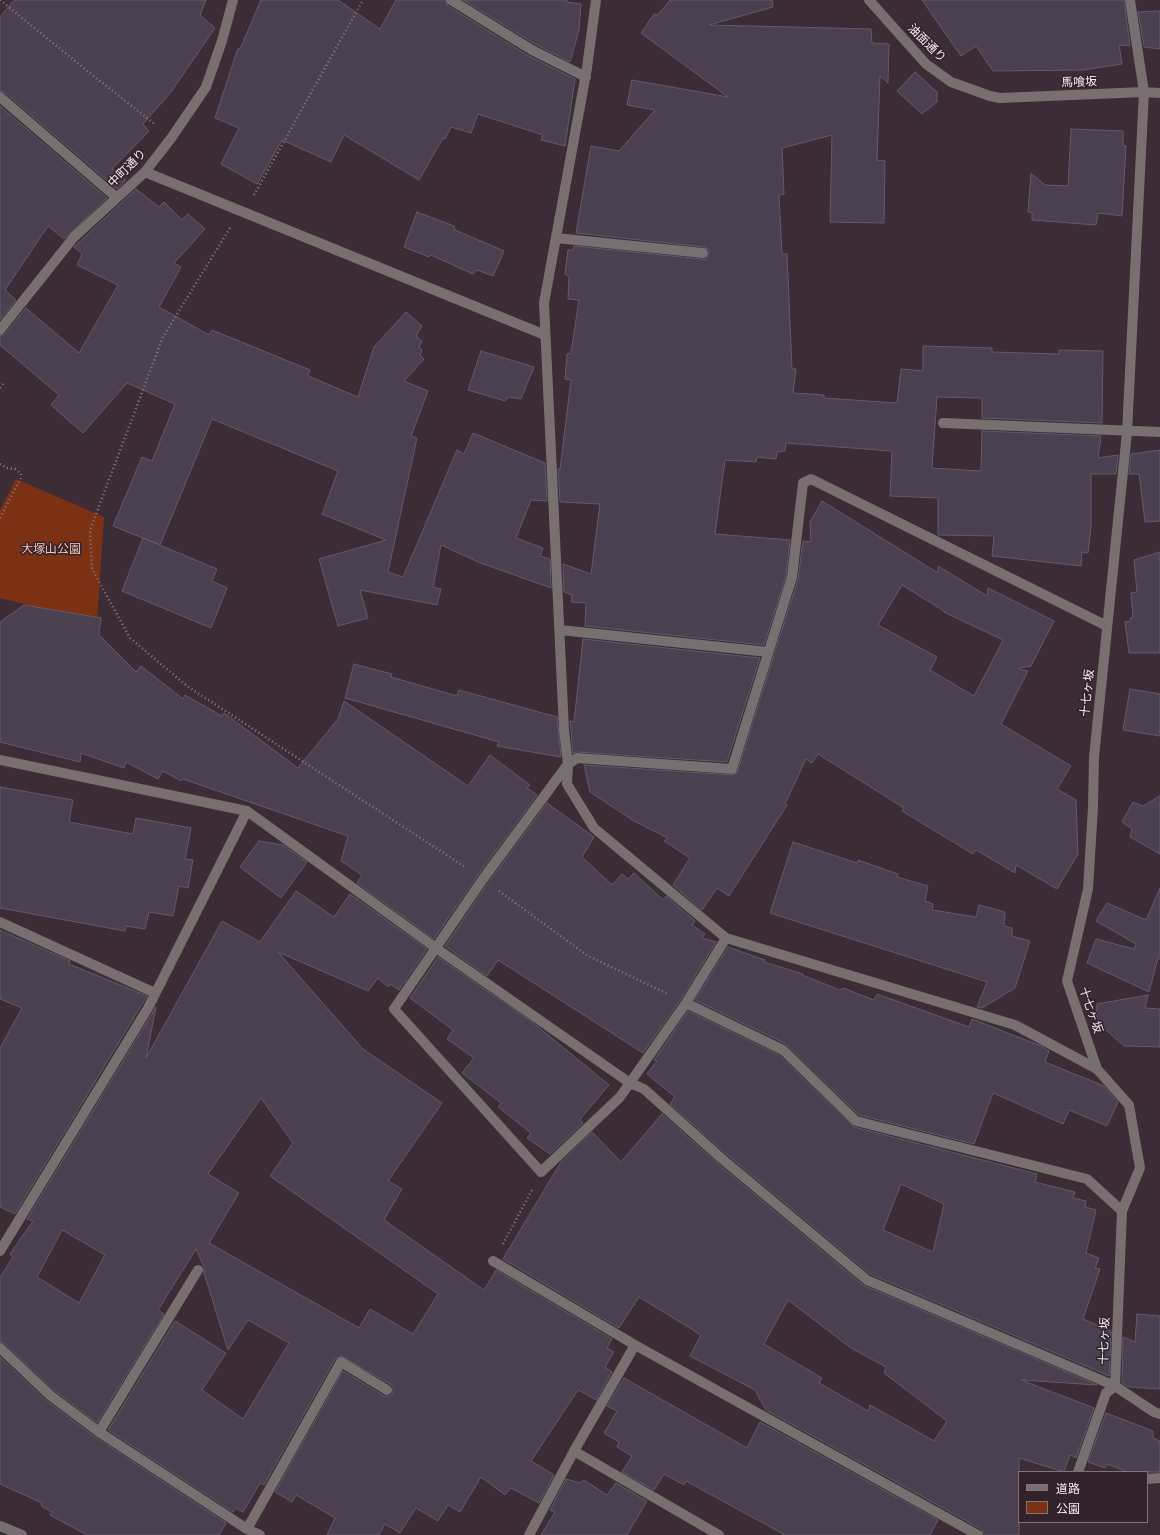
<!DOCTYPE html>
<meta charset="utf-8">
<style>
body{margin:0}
#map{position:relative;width:1160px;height:1535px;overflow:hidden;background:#3b2c35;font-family:Commissioner,"Noto Sans JP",sans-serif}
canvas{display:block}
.legend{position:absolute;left:1018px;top:1471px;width:130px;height:52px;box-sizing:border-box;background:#31222b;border:1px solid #80737b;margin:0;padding:5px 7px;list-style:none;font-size:12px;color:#f7ecf2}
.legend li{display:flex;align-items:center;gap:8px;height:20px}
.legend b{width:20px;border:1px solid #80737b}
</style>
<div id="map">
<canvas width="1160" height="1535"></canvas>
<ul class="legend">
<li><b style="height:5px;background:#786f70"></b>道路</li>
<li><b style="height:11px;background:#7c3115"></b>公園</li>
</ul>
</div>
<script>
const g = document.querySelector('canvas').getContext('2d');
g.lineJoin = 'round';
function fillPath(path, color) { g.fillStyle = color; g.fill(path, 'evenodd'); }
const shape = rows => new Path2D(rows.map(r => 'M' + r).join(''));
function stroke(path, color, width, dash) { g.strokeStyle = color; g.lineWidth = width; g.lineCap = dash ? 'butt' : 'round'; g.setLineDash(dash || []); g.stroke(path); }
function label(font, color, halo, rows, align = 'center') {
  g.font = font + ' Commissioner,"Noto Sans JP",sans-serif'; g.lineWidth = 3; g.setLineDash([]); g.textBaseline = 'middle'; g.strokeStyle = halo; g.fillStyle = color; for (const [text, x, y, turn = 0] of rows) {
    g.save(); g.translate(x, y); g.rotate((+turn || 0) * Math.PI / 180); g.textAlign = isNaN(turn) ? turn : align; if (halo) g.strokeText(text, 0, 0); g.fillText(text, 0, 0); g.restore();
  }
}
const green = shape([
 [16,479,104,517,97,622,0,598,0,510]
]);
const building = shape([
 [14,0,206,0,200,15,215,28,171,92,143,124,149,131,112,169,126,180,117,189,4,92,0,91,0,17,14,0],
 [261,0,338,0,380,29,396,0,445,0,448,6,529,56,575,79,565,146,541,140,543,135,478,114,471,133,451,127,445,139,443,138,419,180,344,135,331,162,282,140,257,184,221,164,239,128,215,118,238,48,240,49,261,0],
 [463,0,567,0,567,2,581,4,579,30,570,62,535,44,463,0],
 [670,0,772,0,773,7,709,25,871,29,872,43,889,44,888,83,880,76,877,160,885,161,884,223,830,222,832,135,782,148,784,194,779,195,782,254,787,254,792,369,796,369,793,393,824,395,824,398,897,403,901,369,923,371,923,346,992,348,992,352,1059,354,1059,350,1103,351,1102,423,982,418,982,398,937,397,932,468,981,471,982,431,1101,436,1098,458,1118,455,1116,474,1091,474,1091,527,1088,553,1082,552,1081,566,992,556,994,536,938,535,938,498,890,496,892,451,786,443,785,451,777,452,776,459,757,457,756,462,725,460,715,534,790,540,786,576,764,645,585,626,586,603,571,602,572,595,564,592,563,564,591,574,600,504,560,502,558,469,560,469,571,380,565,379,567,354,571,353,579,300,568,299,569,277,565,274,568,250,573,250,574,246,702,259,706,259,709,254,709,250,704,247,576,233,591,146,619,151,655,110,627,105,632,80,728,97,641,33,654,14,658,15,670,0],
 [922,0,1124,0,1130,46,1119,45,1122,64,1083,70,993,71,976,46,961,56,922,0],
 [1160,11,1160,49,1144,47,1138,12,1160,11],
 [915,72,937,92,937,102,922,114,897,91,915,72],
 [0,106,107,198,64,239,48,226,5,290,16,300,0,320,0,106],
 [1071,129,1123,131,1123,145,1126,146,1122,216,1098,213,1096,225,1032,220,1032,213,1028,212,1031,173,1045,185,1068,186,1071,129],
 [136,189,159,207,164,202,182,220,188,214,205,229,174,263,181,267,159,307,209,335,212,330,310,370,308,376,358,397,374,347,406,312,422,326,416,336,422,341,419,347,422,350,420,355,424,359,404,381,428,391,411,436,417,438,388,572,403,577,457,450,464,454,473,433,545,463,547,501,531,500,516,538,543,548,540,556,550,559,551,588,478,562,441,545,433,587,441,589,437,605,360,590,368,618,338,626,319,559,386,540,322,514,338,471,212,419,160,545,113,526,142,457,152,461,175,404,127,383,83,433,51,405,59,395,0,345,0,336,5,334,26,308,79,353,118,285,77,265,82,254,74,247,136,189],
 [417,212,454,226,455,230,504,251,493,276,477,270,473,274,431,255,429,257,404,247,417,212],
 [481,351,534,367,521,399,508,397,505,401,468,390,481,351],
 [1160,450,1160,521,1145,522,1139,474,1129,474,1131,454,1160,450],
 [822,501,938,573,938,566,987,596,988,588,1054,621,1031,666,1019,668,1019,669,1028,671,1001,724,1071,766,1057,789,1076,800,1078,854,1057,889,1016,865,1015,873,976,850,973,854,902,811,904,808,818,754,812,763,806,759,785,804,787,805,729,896,717,888,702,910,673,885,690,858,664,841,668,838,634,821,590,792,584,765,732,775,737,773,798,579,803,541,811,542,810,522,822,501],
 [902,585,944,611,944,612,1003,640,974,696,930,670,937,657,878,625,902,585],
 [143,538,217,569,212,581,227,588,211,628,122,591,143,538],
 [1160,552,1160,653,1129,653,1125,622,1131,621,1130,618,1133,617,1131,593,1137,592,1134,560,1160,552],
 [24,605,101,618,99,635,136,672,141,666,183,699,185,695,222,716,224,713,298,768,338,719,344,701,468,786,490,755,530,785,527,788,537,795,478,875,434,939,357,883,362,875,341,861,348,836,183,779,181,781,163,771,158,779,126,762,124,768,81,753,80,762,0,742,0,622,24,605],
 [583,639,760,658,727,762,577,752,573,753,570,721,574,722,583,639],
 [354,664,392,674,391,677,457,696,459,690,557,717,561,757,497,746,499,742,345,698,354,664],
 [1130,689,1160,694,1160,736,1123,730,1130,689],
 [0,787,73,800,69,822,133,834,136,818,191,828,185,859,193,860,188,888,179,886,173,916,149,912,145,929,126,926,125,931,0,908,0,787],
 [1160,796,1160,854,1130,837,1132,829,1122,822,1133,802,1143,806,1160,796],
 [547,803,594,837,582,857,612,885,622,874,628,879,634,873,663,900,666,896,695,921,692,925,705,934,702,938,716,942,681,999,643,1053,498,960,487,976,445,946,488,883,547,803],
 [259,841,283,845,307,862,281,898,240,867,259,841],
 [793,842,857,863,858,860,898,874,897,877,928,886,925,901,933,904,932,910,976,917,979,905,1005,912,1004,926,1012,928,1012,936,1030,941,1015,988,982,1008,977,1007,987,982,770,913,793,842],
 [1160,888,1160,959,1158,958,1149,992,1087,963,1096,939,1134,949,1136,944,1096,921,1107,903,1146,920,1160,888],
 [296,891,334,917,350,894,427,949,399,990,390,984,388,987,378,978,368,991,278,952,363,1049,442,1103,388,1181,402,1189,384,1220,484,1290,496,1270,612,1339,607,1348,614,1352,605,1367,612,1372,596,1400,578,1390,531,1461,554,1475,539,1503,511,1488,505,1495,481,1477,460,1512,448,1505,438,1521,416,1508,400,1533,385,1524,379,1535,327,1535,335,1518,296,1495,292,1502,275,1492,343,1371,384,1396,390,1396,393,1393,393,1387,390,1384,341,1356,335,1359,264,1485,260,1483,243,1512,236,1508,233,1512,108,1430,175,1321,226,1353,202,1390,243,1419,289,1343,248,1320,228,1350,204,1273,204,1267,196,1249,158,1310,164,1314,97,1423,55,1391,4,1343,0,1342,0,1278,13,1257,10,1254,33,1221,27,1219,156,1007,146,1058,222,921,260,942,296,891],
 [261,1098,293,1143,270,1176,438,1294,413,1334,370,1309,359,1328,209,1243,239,1193,208,1174,261,1098],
 [62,1230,105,1255,79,1303,37,1277,62,1230],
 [0,930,70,961,69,964,147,996,15,1214,0,1207,0,1048,22,1008,0,999,0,930],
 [728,947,765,960,764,962,803,974,802,975,840,990,843,988,874,1000,877,994,969,1027,972,1019,1041,1046,1049,1051,1045,1062,1104,1086,1118,1102,1107,1126,1069,1110,1063,1124,993,1093,974,1144,859,1115,786,1044,695,1000,728,947],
 [438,957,532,1022,609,1085,580,1119,583,1123,550,1154,527,1138,531,1133,498,1107,501,1103,462,1073,474,1058,447,1039,453,1030,410,998,438,957],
 [1148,995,1145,1008,1160,1009,1160,1047,1124,1046,1096,1021,1097,1004,1148,995],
 [688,1011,779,1055,854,1127,1037,1174,1035,1182,1075,1192,1073,1198,1086,1201,1085,1207,1096,1210,1086,1253,1099,1258,1095,1268,1100,1269,1083,1319,1111,1331,1109,1376,870,1274,725,1153,670,1104,675,1097,647,1074,657,1061,654,1060,688,1011],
 [901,1184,944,1204,933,1252,883,1230,901,1184],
 [662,1114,717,1163,863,1285,1097,1385,1021,1380,1094,1408,1076,1458,1070,1455,1064,1472,1019,1458,1019,1535,985,1535,981,1529,766,1410,755,1390,690,1356,701,1335,639,1297,619,1328,503,1259,561,1162,592,1132,621,1162,662,1114],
 [788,1300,851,1348,886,1367,884,1373,947,1421,934,1441,870,1405,868,1411,819,1383,822,1378,764,1344,788,1300],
 [1137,1314,1160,1316,1160,1389,1129,1387,1122,1383,1123,1337,1135,1342,1137,1314],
 [0,1357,47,1401,95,1437,226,1523,219,1535,87,1535,50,1515,52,1512,41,1506,42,1503,0,1484,0,1357],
 [624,1378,747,1448,760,1422,938,1520,930,1535,785,1535,686,1481,684,1485,664,1474,654,1490,622,1472,632,1456,617,1447,619,1442,604,1433,617,1411,607,1406,624,1378],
 [1106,1413,1153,1431,1153,1438,1160,1441,1160,1472,1128,1472,1107,1464,1105,1468,1088,1462,1106,1413],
 [566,1479,580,1483,584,1480,607,1495,616,1483,647,1501,627,1535,541,1535,555,1512,550,1510,566,1479]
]);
const path = shape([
 [0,0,91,74,156,125],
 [254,195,363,0],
 [230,228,163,337,90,530,92,569,130,638,187,686,465,867],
 [0,388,3,384],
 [0,464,7,468,15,469,21,474,21,478,0,518],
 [499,891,588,956,668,994],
 [503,1244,532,1190]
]);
const minor = shape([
 [451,0,532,50,586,77],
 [596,0,587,68,544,303,564,730,568,764,567,784,594,828,726,938,1015,1025,1097,1069],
 [869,0,926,64,951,82,990,96,1000,98,1144,92,1160,93],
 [0,97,116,197],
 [145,172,545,335],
 [556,238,703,253],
 [0,330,74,237,145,172,172,137,206,87,222,41,233,0],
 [943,423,1160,432],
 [560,630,768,652],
 [0,760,247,811,436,948,630,1083,644,1089,721,1158,867,1280,1115,1386,1154,1412,1160,1414],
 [0,922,155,993],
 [726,938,686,1003,620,1097,541,1172,394,1009,483,879,568,764,577,758,732,769,792,577,803,483,811,479,1107,626],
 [686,1003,783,1050,856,1121,1087,1179,1122,1211],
 [0,1251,148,1008,247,811],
 [493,1261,635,1345,978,1535],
 [0,1348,51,1396,99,1432,247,1529,260,1535],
 [1115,1386,1122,1211,1140,1168,1129,1105,1097,1069,1067,981,1088,889,1093,807,1094,757,1127,432,1144,92,1130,0],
 [99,1432,198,1270],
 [574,1451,719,1535],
 [1078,1472,1106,1393,1115,1386],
 [1147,1479,1160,1478],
 [0,1526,22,1535],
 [247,1529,341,1362,387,1390],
 [529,1535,574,1451,635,1345]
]);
const streetNames = [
 ["油面通り",927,43,45],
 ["馬喰坂",1079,82,-2],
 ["中町通り",127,168,-45],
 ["十七ヶ坂",1087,693,-84],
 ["十七ヶ坂",1091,1010,71],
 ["十七ヶ坂",1104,1341,-88]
];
const parkNames = [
 ["大塚山公園",51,549]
];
fillPath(green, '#7c3115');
fillPath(building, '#4a404f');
stroke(building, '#645a6a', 1);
stroke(path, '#8c7e86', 2.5, [1, 3]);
stroke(minor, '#786f70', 10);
label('12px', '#f7ecf2', '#31222b', streetNames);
label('12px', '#fac7b5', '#31222b', parkNames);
</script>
